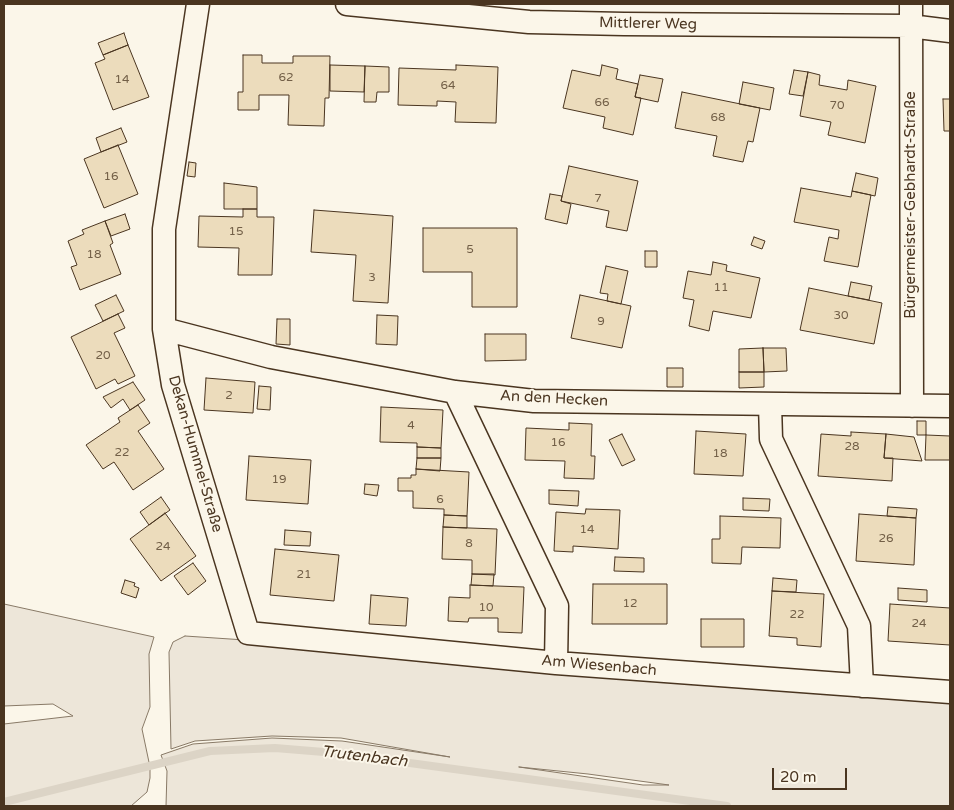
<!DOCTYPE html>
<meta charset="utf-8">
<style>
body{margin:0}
#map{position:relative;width:954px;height:810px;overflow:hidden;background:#fbf6e9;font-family:"Varela Round",sans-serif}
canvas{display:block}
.frame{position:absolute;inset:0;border:5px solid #4a3520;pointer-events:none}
.scale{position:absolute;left:772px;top:768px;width:75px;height:22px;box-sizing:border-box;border:2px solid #4a3520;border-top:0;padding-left:6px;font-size:15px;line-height:18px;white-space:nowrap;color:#4a3520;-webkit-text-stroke:4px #fbf6e9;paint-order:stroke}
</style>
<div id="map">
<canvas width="954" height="810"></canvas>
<div class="frame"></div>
<div class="scale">20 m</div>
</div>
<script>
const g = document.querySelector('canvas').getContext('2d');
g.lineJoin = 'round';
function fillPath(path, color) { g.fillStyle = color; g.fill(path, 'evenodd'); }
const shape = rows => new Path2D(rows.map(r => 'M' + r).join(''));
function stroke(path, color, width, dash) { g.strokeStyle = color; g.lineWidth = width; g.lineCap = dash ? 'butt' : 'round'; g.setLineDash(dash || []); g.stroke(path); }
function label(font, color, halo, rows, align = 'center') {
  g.font = font + ' "Varela Round",sans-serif'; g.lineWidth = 4; g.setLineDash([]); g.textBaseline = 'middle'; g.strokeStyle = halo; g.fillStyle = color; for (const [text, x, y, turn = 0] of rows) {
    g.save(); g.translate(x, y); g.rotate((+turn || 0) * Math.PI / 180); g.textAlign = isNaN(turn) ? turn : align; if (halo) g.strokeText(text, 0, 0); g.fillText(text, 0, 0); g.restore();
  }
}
const green = shape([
 [4,604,154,637,149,654,150,707,142,729,150,767,150,778,147,792,131,806,4,806,4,724,73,716,53,704,4,706,4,604],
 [185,636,335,646,950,697,950,806,166,806,167,771,161,755,193,744,272,738,342,741,450,757,341,738,272,736,195,741,171,749,169,652,173,642,185,636],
 [519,767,588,774,669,785,643,785,519,767]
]);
const stream = shape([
 [4,802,210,751,275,748,336,753,727,806]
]);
const building = shape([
 [124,33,128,45,103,55,98,43,124,33],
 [128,45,149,97,113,110,95,63,105,59,103,55,128,45],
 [243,55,262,55,262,63,293,63,293,56,330,56,329,98,325,98,324,126,288,125,289,95,259,95,259,110,238,110,238,92,243,92,243,55],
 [330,65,365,66,364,92,330,91,330,65],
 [456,65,498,67,496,123,455,122,456,102,437,101,437,106,398,105,399,68,456,70,456,65],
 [602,65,618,69,616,79,638,84,635,97,641,98,633,135,603,128,605,117,563,108,572,70,600,76,602,65],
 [365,66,389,67,389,92,377,92,376,102,364,102,365,66],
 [794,70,808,72,803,96,789,94,794,70],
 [808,72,820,75,819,85,847,90,848,80,876,86,865,143,828,135,831,122,800,116,808,72],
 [640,75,663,79,658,102,635,97,640,75],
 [743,82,774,88,770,110,739,104,743,82],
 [682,92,760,108,753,142,748,141,743,162,713,156,717,136,675,128,682,92],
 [943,99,950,99,950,131,944,131,943,99],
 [121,128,127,142,101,152,96,138,121,128],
 [118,145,138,194,104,208,84,159,118,145],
 [189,162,196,163,195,177,187,176,189,162],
 [569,166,638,181,627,231,606,227,609,211,561,201,569,166],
 [856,173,878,178,875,196,852,191,856,173],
 [224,183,257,187,257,209,224,209,224,183],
 [801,188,851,197,852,191,871,195,858,267,824,261,829,237,838,239,839,230,794,222,801,188],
 [550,194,562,196,561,201,571,204,567,224,545,219,550,194],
 [243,209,257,209,257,217,274,217,272,275,238,275,239,248,198,247,199,216,243,217,243,209],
 [314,210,393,216,388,303,353,301,356,255,311,252,314,210],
 [125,214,130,229,111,236,105,221,125,214],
 [105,221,113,243,110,245,121,274,80,290,71,267,77,265,68,241,84,234,82,230,105,221],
 [423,228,517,228,517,307,472,307,472,272,423,272,423,228],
 [754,237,765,241,762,249,751,245,754,237],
 [645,251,657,251,657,267,645,267,645,251],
 [713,262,727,265,726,271,760,278,751,318,713,311,709,331,689,326,694,300,683,298,688,271,711,275,713,262],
 [606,266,628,271,621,304,607,301,608,294,600,293,606,266],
 [851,282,872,286,869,300,848,296,851,282],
 [809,288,882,303,874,344,800,330,809,288],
 [116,295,124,311,103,321,95,305,116,295],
 [580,295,631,306,622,348,571,338,580,295],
 [118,314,125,328,114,333,135,376,118,384,115,379,96,389,71,337,118,314],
 [377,315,398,316,397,345,376,344,377,315],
 [277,319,290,319,290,345,276,344,277,319],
 [485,334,526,334,526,360,485,361,485,334],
 [763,348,786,348,787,371,764,372,763,348],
 [763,348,764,372,739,372,739,349,763,348],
 [667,368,683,368,683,387,667,387,667,368],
 [739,372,764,372,764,387,739,388,739,372],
 [206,378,255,382,253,413,204,410,206,378],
 [133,382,145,400,130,410,123,399,111,408,103,397,133,382],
 [259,386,271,387,270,410,257,409,259,386],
 [138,405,150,423,138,431,164,469,133,490,114,462,103,469,86,445,120,422,118,418,138,405],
 [381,407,443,410,441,448,417,447,417,443,380,442,381,407],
 [917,421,926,421,926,435,917,435,917,421],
 [569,423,592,424,591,456,595,456,594,479,564,478,565,461,525,460,526,428,569,430,569,423],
 [696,431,746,434,743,476,694,474,696,431],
 [851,432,886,434,884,458,893,458,892,481,818,476,821,434,851,436,851,432],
 [622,434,635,460,622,466,609,440,622,434],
 [886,434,914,437,922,461,884,458,886,434],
 [926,435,950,436,950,460,925,460,926,435],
 [417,447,441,448,441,458,417,458,417,447],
 [249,456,311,460,308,504,246,500,249,456],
 [417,458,441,458,440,471,416,469,417,458],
 [416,469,469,472,467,516,444,515,444,509,413,508,413,491,398,491,398,478,411,478,411,475,416,475,416,469],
 [365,484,379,485,377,496,364,494,365,484],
 [549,490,579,491,578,506,549,504,549,490],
 [161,497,170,510,149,525,140,512,161,497],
 [743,498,770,499,769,511,743,510,743,498],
 [888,507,917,509,916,518,887,516,888,507],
 [586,509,620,510,618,549,573,546,573,552,554,551,556,512,585,514,586,509],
 [165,513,196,556,161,581,130,539,165,513],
 [859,514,916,518,914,565,856,561,859,514],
 [444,515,467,516,467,528,443,527,444,515],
 [720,516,781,518,780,548,742,547,741,564,712,563,712,539,720,539,720,516],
 [443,527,497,529,495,575,472,574,472,560,442,559,443,527],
 [285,530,311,532,310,546,284,545,285,530],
 [275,549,339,555,334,601,270,595,275,549],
 [615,557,644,558,644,572,614,571,615,557],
 [193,563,206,581,188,595,174,576,193,563],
 [472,574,494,574,493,586,471,585,472,574],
 [773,578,797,580,796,592,772,591,773,578],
 [125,580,135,583,134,586,139,588,136,598,121,593,125,580],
 [593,584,667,584,667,624,592,624,593,584],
 [470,585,524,587,522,633,498,632,498,618,469,618,468,622,448,621,449,597,470,598,470,585],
 [898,588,927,590,927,602,898,600,898,588],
 [772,591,824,594,821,647,797,645,797,638,769,636,772,591],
 [371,595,408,598,406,626,369,624,371,595],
 [890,604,950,608,950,645,888,641,890,604],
 [701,619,744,619,744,647,701,647,701,619]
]);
const street = shape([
 [198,4,164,229,164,329,173,385,248,633,556,663,950,692],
 [347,4,529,22,624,24,910,26,950,31],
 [911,4,912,406],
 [164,329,271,357,455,392,534,401,950,406],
 [455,392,557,606,556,663],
 [770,404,771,439,859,626,862,686]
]);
const numberNames = [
 ["62",286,78],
 ["14",122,80],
 ["64",448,86],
 ["66",602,103],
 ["70",837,106],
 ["68",718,118],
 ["16",111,177],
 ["7",598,199],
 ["15",236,232],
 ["5",470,250],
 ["18",94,255],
 ["3",372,278],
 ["11",721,288],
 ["30",841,316],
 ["9",601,322],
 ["20",103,356],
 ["2",229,396],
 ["4",411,426],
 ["16",558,443],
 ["28",852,447],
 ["22",122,453],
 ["18",720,454],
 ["19",279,480],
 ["6",440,500],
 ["14",587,530],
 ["26",886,539],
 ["8",469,544],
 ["24",163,547],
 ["21",304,575],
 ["12",630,604],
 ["10",486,608],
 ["22",797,615],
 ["24",919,624]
];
const streetNames = [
 ["Mittlerer Weg",648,24,1],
 ["Bürgermeister-Gebhardt-Straße",911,205,-90],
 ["An den Hecken",554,399,3],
 ["Dekan-Hummel-Straße",195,454,74],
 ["Am Wiesenbach",599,666,5]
];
const waterNames = [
 ["Trutenbach",364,757,7]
];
fillPath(green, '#ede6d9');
stroke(green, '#887966', 1);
stroke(stream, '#dcd4c6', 8);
fillPath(building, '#ecdcbc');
stroke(building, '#4a3520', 1);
stroke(street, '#4a3520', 25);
stroke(street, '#fbf6e9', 22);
label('12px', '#725f47', null, numberNames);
label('15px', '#4a3520', '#fbf6e9', streetNames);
label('italic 16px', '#4a3520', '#fbf6e9', waterNames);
</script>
